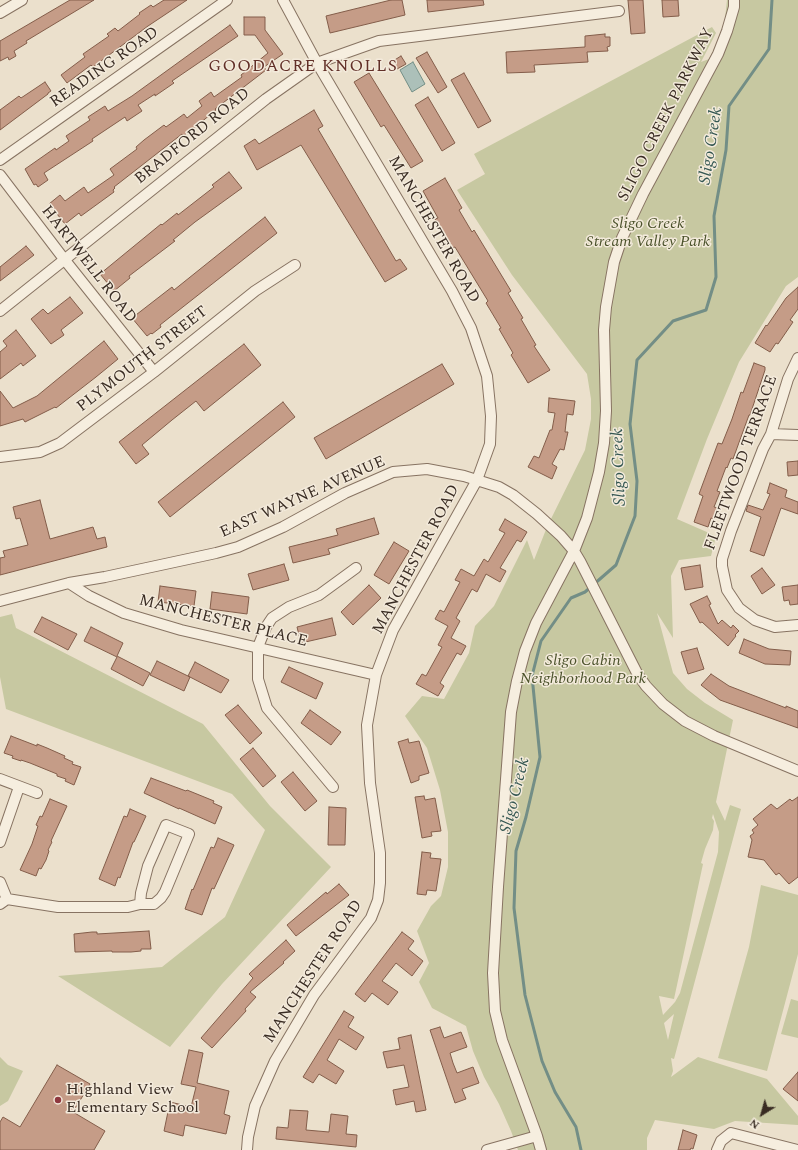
<!DOCTYPE html>
<style>
body{margin:0}
#map{position:relative;width:798px;height:1150px;overflow:hidden;background:#ebe0cc;font-family:Spectral,serif}
canvas{display:block}
.north{position:absolute;left:742px;top:1094px;width:40px;height:40px;-webkit-text-stroke:3px #f3eadb;paint-order:stroke;rotate:217deg;font-size:11px;font-weight:700;line-height:16px;text-align:center;color:#392c23}
.north::after{content:'';display:block;margin:auto;width:14px;height:18px;background:#392c23;clip-path:polygon(50% 0,100% 100%,50% 72%,0 100%)}
</style>
<div id="map">
<canvas width="798" height="1150"></canvas>
<div class="north">N</div>
</div>
<script>
const g = document.querySelector('canvas').getContext('2d');
g.lineJoin = 'round';
function fillPath(path, color) { g.fillStyle = color; g.fill(path, 'evenodd'); }
const shape = rows => new Path2D(rows.map(r => 'M' + r).join(''));
function stroke(path, color, width, dash) { g.strokeStyle = color; g.lineWidth = width; g.lineCap = dash ? 'butt' : 'round'; g.setLineDash(dash || []); g.stroke(path); }
function label(font, color, halo, rows, align = 'center') {
  g.font = font + ' Spectral,serif'; g.lineWidth = 3; g.setLineDash([]); g.textBaseline = 'middle'; g.strokeStyle = halo; g.fillStyle = color; for (const [text, x, y, turn = 0] of rows) {
    g.save(); g.translate(x, y); g.rotate((+turn || 0) * Math.PI / 180); g.textAlign = isNaN(turn) ? turn : align; if (halo) g.strokeText(text, 0, 0); g.fillText(text, 0, 0); g.restore();
  }
}
const green = shape([
 [727,0,798,0,798,277,786,286,739,362,707,439,677,519,716,536,711,556,679,560,671,576,673,638,657,613,673,673,687,689,705,703,733,720,716,802,725,821,730,805,741,809,674,1059,671,1058,673,1071,671,1077,698,1057,767,1079,798,1116,798,1125,735,1121,714,1129,655,1120,647,1138,647,1150,518,1150,511,1131,499,1104,484,1077,473,1051,466,1026,432,1008,419,982,429,963,417,931,431,906,441,896,448,867,448,832,440,790,427,748,405,716,422,696,444,699,469,653,475,626,494,606,527,540,534,560,547,527,585,450,591,419,591,399,587,374,512,275,457,190,485,174,474,154,712,27,716,33,701,62,709,59,718,40,725,19],
 [713,814,719,832,718,852,680,993,675,1002,663,1015,659,996,674,999,703,864,701,863,705,849,713,830,714,821,712,818],
 [674,1014,668,1040,664,1023],
 [12,614,16,628,203,724,270,806,331,867,222,984,170,1047,58,976,162,967,225,917,265,830,232,794,6,709,0,677,0,617],
 [761,885,798,895,798,954,767,1071,718,1058,749,947],
 [791,999,798,1001,798,1038,781,1034],
 [0,1057,8,1065,23,1071,8,1101,0,1106]
]);
const water = shape([
 [413,62,425,84,412,92,400,70,413,62]
]);
const stream = shape([
 [581,1150,576,1127,555,1092,542,1061,525,995,514,908,516,851,526,817,540,757,532,676,541,641,571,598,585,592,616,565,635,516,637,481,630,424,637,360,673,321,706,310,716,277,714,216,726,150,729,106,769,49,772,0]
]);
const building = shape([
 [70,0,94,0,26,41,27,43,14,51,16,56,9,60,8,57,0,61,0,41,70,0],
 [164,0,187,0,148,26,93,67,91,65,67,83,61,75,85,57,83,54,109,36,107,34,115,28,118,31,140,14,139,13,151,5,153,7,164,0],
 [391,0,402,0,405,15,330,33,326,16,391,0],
 [427,0,483,0,484,5,428,12,427,0],
 [628,0,643,0,645,33,631,34,628,0],
 [662,0,678,0,679,16,663,17,662,0],
 [244,17,265,17,265,30,283,54,264,67,266,70,215,109,216,110,194,128,183,136,182,134,114,187,115,188,113,190,114,192,81,216,79,213,65,224,49,204,60,195,65,201,84,187,88,193,114,175,110,169,137,149,136,147,144,140,164,125,166,127,184,114,187,118,202,106,199,101,211,92,214,97,242,77,241,75,268,53,255,35,244,35,244,17],
 [230,25,238,36,172,81,174,83,155,96,155,94,138,105,142,111,127,121,125,117,92,139,93,141,44,173,48,180,38,187,36,184,34,185,25,169,55,148,56,150,69,141,66,136,90,120,88,117,105,106,108,111,132,96,230,25],
 [605,34,605,37,610,37,610,46,607,47,608,51,587,52,588,62,534,65,535,72,507,73,506,52,585,47,585,36,605,34],
 [427,52,447,87,438,93,416,58,427,52],
 [401,56,406,64,397,69,393,61,401,56],
 [369,73,423,161,411,168,384,125,381,127,354,82,369,73],
 [464,73,491,121,478,128,451,80,464,73],
 [45,82,51,91,48,93,48,94,0,130,0,110,19,96,21,98,45,82],
 [428,97,455,143,442,151,415,105,428,97],
 [314,110,323,126,318,129,396,261,400,259,407,269,385,282,301,145,257,170,244,146,255,139,259,144,314,110],
 [229,172,242,188,195,222,173,240,175,241,129,276,130,278,114,291,100,274,161,224,162,225,177,213,178,215,214,187,212,185,229,172],
 [445,178,462,208,459,210,472,232,474,230,511,291,508,293,523,318,521,319,536,345,534,346,550,370,528,383,511,355,513,353,499,329,501,328,486,303,488,301,455,247,452,248,435,219,438,218,423,191,445,178],
 [265,217,277,233,160,325,161,327,152,334,151,333,147,336,132,318,172,287,174,290,265,217],
 [26,246,34,255,0,281,0,267,26,246],
 [798,287,798,309,790,320,793,322,778,344,776,343,770,352,755,343,766,325,767,326,786,298,798,287],
 [70,297,83,313,61,330,64,335,51,344,31,319,43,309,48,314,70,297],
 [16,330,36,356,23,366,21,363,0,379,0,352,7,346,3,341,16,330],
 [104,341,118,359,96,377,56,408,55,407,25,422,23,419,0,426,0,391,13,408,37,396,104,341],
 [244,344,261,365,204,411,196,401,172,420,142,445,149,454,136,464,119,442,244,344],
 [754,363,765,367,765,370,750,415,749,415,733,459,731,458,727,468,726,467,717,491,720,492,714,507,718,508,714,519,711,518,708,527,694,522,703,496,699,494,718,443,722,444,732,419,741,392,743,393,754,363],
 [442,364,454,384,326,459,314,438,442,364],
 [549,398,575,401,573,415,567,414,565,432,568,432,564,450,560,449,552,464,557,467,552,479,528,467,534,456,539,458,550,430,552,430,555,413,548,412,549,398],
 [283,402,295,417,170,517,158,502,283,402],
 [798,461,798,475,788,476,787,462,798,461],
 [770,483,787,490,785,497,798,502,798,514,781,508,764,556,750,551,761,517,746,511,748,505,763,510,770,494,767,493,770,483],
 [40,500,50,539,93,527,97,539,105,537,107,547,0,575,0,558,5,557,3,551,28,545,20,518,16,519,13,507,40,500],
 [374,518,379,534,328,549,330,554,293,563,289,547,338,535,336,529,374,518],
 [505,519,527,532,521,542,517,540,500,568,506,571,500,582,486,574,477,592,472,589,456,618,460,621,451,638,466,646,461,655,457,653,440,683,444,686,438,696,416,684,422,674,426,676,442,647,438,645,448,626,435,619,440,610,444,612,460,582,455,580,461,569,474,576,484,559,488,562,505,533,499,530,505,519],
 [394,542,409,551,389,584,374,575,394,542],
 [284,564,289,580,253,590,248,574,284,564],
 [700,565,703,587,685,590,681,568,700,565],
 [762,568,775,585,762,594,751,576,762,568],
 [369,585,381,598,353,625,341,612,369,585],
 [798,585,798,604,790,605,789,600,784,601,782,587,798,585],
 [160,586,196,591,194,606,158,602,160,586],
 [212,592,249,597,247,614,210,609,212,592],
 [707,596,711,604,709,605,718,624,722,620,731,628,733,625,739,631,735,635,736,636,728,646,702,622,700,623,690,604,707,596],
 [42,617,77,634,68,650,34,632,42,617],
 [332,618,336,635,301,643,297,627,332,618],
 [91,627,123,643,117,656,150,673,143,686,111,669,117,657,84,641,91,627],
 [744,639,769,649,791,651,790,665,765,664,739,653,744,639],
 [697,648,704,669,688,674,681,652,697,648],
 [157,661,190,677,184,691,150,675,157,661],
 [195,662,229,680,221,693,188,676,195,662],
 [289,667,323,683,316,699,281,682,289,667],
 [711,674,729,686,786,708,786,706,798,711,798,728,720,700,701,685,711,674],
 [238,705,262,733,250,744,225,715,238,705],
 [310,710,341,732,331,745,301,723,310,710],
 [11,736,37,746,37,744,47,748,65,756,64,758,73,762,72,764,81,767,74,785,65,781,66,779,57,776,57,774,30,763,21,760,21,761,12,758,13,756,4,753,11,736],
 [408,739,409,743,419,741,429,773,419,776,419,780,411,783,398,742,408,739],
 [253,748,276,776,263,787,240,759,253,748],
 [293,772,317,801,305,811,281,782,293,772],
 [151,778,186,791,187,790,214,801,213,803,222,807,215,824,179,808,179,809,144,793,151,778],
 [424,796,425,800,435,798,441,831,431,832,432,836,422,838,415,797,424,796],
 [798,797,798,877,789,884,779,873,776,875,764,860,748,857,752,840,750,836,754,833,752,830,758,825,753,819,771,804,777,809,790,799,792,801,798,797],
 [50,799,67,806,51,841,52,842,48,850,49,851,46,860,41,869,39,868,36,876,20,870,32,844,38,826,36,825,40,816,42,817,50,799],
 [329,807,346,808,345,845,328,845,329,807],
 [130,809,146,816,134,842,133,842,120,878,118,877,115,886,99,879,124,816,127,817,130,809],
 [218,838,234,845,214,889,212,888,202,915,185,909,192,889,193,890,211,847,214,848,218,838],
 [422,852,431,853,430,858,441,859,436,891,427,890,426,895,417,894,422,852],
 [339,884,349,895,296,936,287,925,326,892,327,894,339,884],
 [149,931,151,949,141,949,141,951,131,952,112,952,112,951,75,952,74,934,92,932,97,932,97,934,149,931],
 [402,932,414,941,408,949,423,961,412,976,396,963,382,981,398,992,388,1005,372,993,365,1002,355,994,402,932],
 [286,940,295,951,283,962,284,963,250,992,256,997,245,1009,246,1011,212,1048,201,1038,253,978,249,974,286,940],
 [344,1011,354,1017,348,1027,364,1037,356,1050,339,1039,327,1060,344,1071,336,1084,319,1074,313,1083,303,1077,344,1011],
 [440,1027,444,1038,461,1032,467,1047,450,1053,453,1063,457,1073,473,1067,479,1083,462,1089,466,1099,455,1103,430,1030,440,1027],
 [411,1035,426,1110,416,1112,414,1101,396,1105,393,1090,409,1087,404,1065,387,1068,383,1052,400,1049,398,1038,411,1035],
 [189,1050,203,1053,197,1083,229,1091,224,1114,230,1116,226,1134,185,1125,183,1136,164,1131,170,1102,191,1107,196,1087,181,1084,189,1050],
 [57,1065,90,1084,73,1112,105,1131,94,1150,0,1150,0,1122,3,1117,20,1127,57,1065],
 [798,1072,798,1101,783,1089,798,1072],
 [290,1110,308,1111,306,1130,329,1132,331,1114,348,1116,346,1134,357,1135,356,1147,276,1139,277,1127,288,1128,290,1110],
 [683,1130,697,1135,693,1149,691,1148,690,1150,678,1150,683,1130]
]);
const minor = shape([
 [0,13,22,0],
 [0,160,227,0],
 [0,175,64,259,154,372],
 [0,311,266,99,317,63,379,41,619,11],
 [798,358,788,379,771,434,763,449,731,531,722,559,722,566,727,590,739,608,755,620,775,627,798,625],
 [771,434,798,435],
 [0,457,40,452,60,443,154,372,255,291,295,265],
 [69,583,89,596,124,613,181,630,376,675],
 [0,601,69,583,105,577,216,553,238,547,283,527,345,493,393,472,427,469,464,476,499,487,513,495,537,514,561,536,574,551,580,561,638,675,646,686,663,704,685,721,714,736,798,771],
 [0,779,37,793],
 [333,787,267,708,258,679,258,647,266,627,272,618,289,607,319,595,356,568],
 [0,842,19,787],
 [0,882,7,899],
 [0,904,7,899,58,907,128,907,140,904,154,904,161,898,165,892,189,834,166,825,148,866,141,893,140,904],
 [247,1150,248,1137,255,1106,275,1061,314,995,371,918,378,900,380,883,380,853,370,783,367,725,376,675,393,630,477,480,490,444,491,416,487,376,471,328,452,291,317,63,283,0],
 [487,1150,537,1136],
 [541,1150,537,1136,502,1040,495,1011,493,973,498,887,511,712,517,681,525,651,536,623,574,551,587,518,599,472,604,443,606,411,604,330,606,307,614,262,622,238,643,194,718,54,727,31,734,7,734,0],
 [717,1150,721,1141,731,1133,797,1150]
]);
const markers = [
 [58,1100,4,"#8f383f"]
];
const streetNames = [
 ["READING ROAD",105,68,-35],
 ["SLIGO CREEK PARKWAY",667,115,-63],
 ["BRADFORD ROAD",193,137,-39],
 ["MANCHESTER ROAD",433,230,60],
 ["HARTWELL ROAD",88,265,52],
 ["PLYMOUTH STREET",143,360,-38],
 ["FLEETWOOD TERRACE",742,463,-70],
 ["EAST WAYNE AVENUE",303,498,-24],
 ["MANCHESTER ROAD",417,560,-62],
 ["MANCHESTER PLACE",223,622,14],
 ["MANCHESTER ROAD",314,972,-57]
];
const parkNames = [
 ["Sligo Creek",648,225],
 ["Stream Valley Park",648,243],
 ["Sligo Cabin",583,662],
 ["Neighborhood Park",583,680]
];
const poiNames = [
 ["Highland View",66,1091],
 ["Elementary School",66,1109]
];
const neighbourhoodNames = [
 ["GOODACRE KNOLLS",303,68]
];
const waterNames = [
 ["Sligo Creek",712,146,-81],
 ["Sligo Creek",620,467,-92],
 ["Sligo Creek",516,796,-76]
];
fillPath(green, '#c7c8a1');
fillPath(water, '#acc0b9');
stroke(water, '#738e86', 1);
stroke(stream, '#738e86', 3);
fillPath(building, '#c59c87');
stroke(building, '#835d4a', 1);
stroke(minor, '#877362', 12);
stroke(minor, '#f6eedf', 10);
for (const [x, y, r, color] of markers) { const dot = new Path2D(); dot.arc(x, y, r, 0, 2 * Math.PI); g.fillStyle = color; g.fill(dot); stroke(dot, '#f3eadb', 1.5); }
label('16px', '#392c23', '#f3eadb', streetNames);
label('italic 16px', '#4c532c', '#f3eadb', parkNames);
label('16px', '#392c23', '#f3eadb', poiNames, 'left');
g.letterSpacing = '1px';
label('17px', '#612f27', '#f3eadb', neighbourhoodNames);
g.letterSpacing = '0px';
label('italic 17px', '#345752', '#f3eadb', waterNames);
</script>
